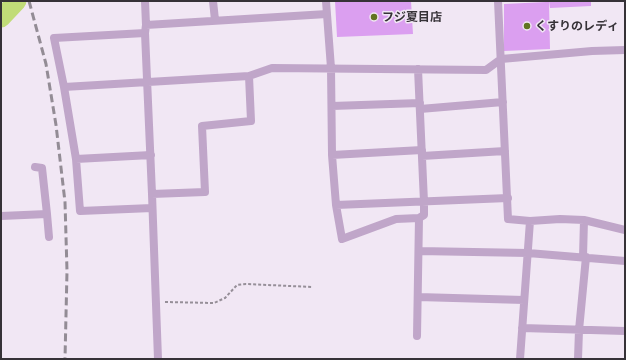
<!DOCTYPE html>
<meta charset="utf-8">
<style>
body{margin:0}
#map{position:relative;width:626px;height:360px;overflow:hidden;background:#f1e7f4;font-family:"Crimson Pro",serif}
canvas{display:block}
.frame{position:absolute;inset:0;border:2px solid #363237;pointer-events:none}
</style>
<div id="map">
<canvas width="626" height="360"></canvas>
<div class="frame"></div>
</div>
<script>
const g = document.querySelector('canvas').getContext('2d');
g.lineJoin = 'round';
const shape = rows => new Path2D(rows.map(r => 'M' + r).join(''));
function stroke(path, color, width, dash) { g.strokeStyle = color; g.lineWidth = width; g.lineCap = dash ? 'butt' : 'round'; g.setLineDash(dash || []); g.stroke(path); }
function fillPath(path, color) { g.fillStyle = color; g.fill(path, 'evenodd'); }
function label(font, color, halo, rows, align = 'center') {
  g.font = font + ' "Crimson Pro","Noto Sans JP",serif'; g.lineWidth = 3; g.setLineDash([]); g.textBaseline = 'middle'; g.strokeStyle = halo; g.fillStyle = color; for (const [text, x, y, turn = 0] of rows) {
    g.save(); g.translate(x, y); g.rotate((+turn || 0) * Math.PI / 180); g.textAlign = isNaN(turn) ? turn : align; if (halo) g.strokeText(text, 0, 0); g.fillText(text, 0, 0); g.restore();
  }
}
const river = shape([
 [1,18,17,1]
]);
const building = shape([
 [335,1,411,1,413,34,337,37],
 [549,1,591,1,591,6,550,8],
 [546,2,549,2,550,49,504,51,504,4]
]);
const path = shape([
 [165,302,214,303,225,298,237,285,246,284,312,287]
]);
const street = shape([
 [145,1,146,25,145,33,152,194,158,359],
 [213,1,215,20],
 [326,1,331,68,332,155,336,205,508,198],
 [498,1,508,219,530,221,560,219,584,220,625,230],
 [146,25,327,14],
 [145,33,54,38,64,87,76,159,80,211,152,208],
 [64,87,249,76,272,68,486,70,501,59,592,51,625,50],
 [332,106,420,103],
 [420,109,503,102],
 [332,155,422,150],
 [422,156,505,151],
 [76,159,151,155],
 [152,194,205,192,202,126,251,121,249,76],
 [336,205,342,239,396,219,419,218],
 [47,214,49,237],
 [1,216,47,214,42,168,35,167],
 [419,251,528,253,625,261],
 [583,257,584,220],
 [418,297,524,300],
 [522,328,625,331],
 [417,336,419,218,424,215,424,202,418,69],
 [520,359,530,221],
 [578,359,579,330,586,257]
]);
const rail = shape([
 [29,1,46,64,56,125,65,202,67,271,65,359]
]);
const markers = [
 [374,17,4,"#617422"],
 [527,26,4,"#617422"]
];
const poiNames = [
 ["フジ夏目店",382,17],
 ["くすりのレディ",535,26]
];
stroke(river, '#c1dc78', 19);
fillPath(building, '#db9ff0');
stroke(path, '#968f98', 2, [3, 2]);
stroke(street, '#c0a6c9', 8);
stroke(rail, '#938c95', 3, [8, 4]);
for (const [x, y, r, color] of markers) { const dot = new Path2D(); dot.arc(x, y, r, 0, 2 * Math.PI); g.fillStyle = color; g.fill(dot); stroke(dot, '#f1e7f4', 1.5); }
label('bold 12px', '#363237', '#f1e7f4', poiNames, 'left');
</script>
